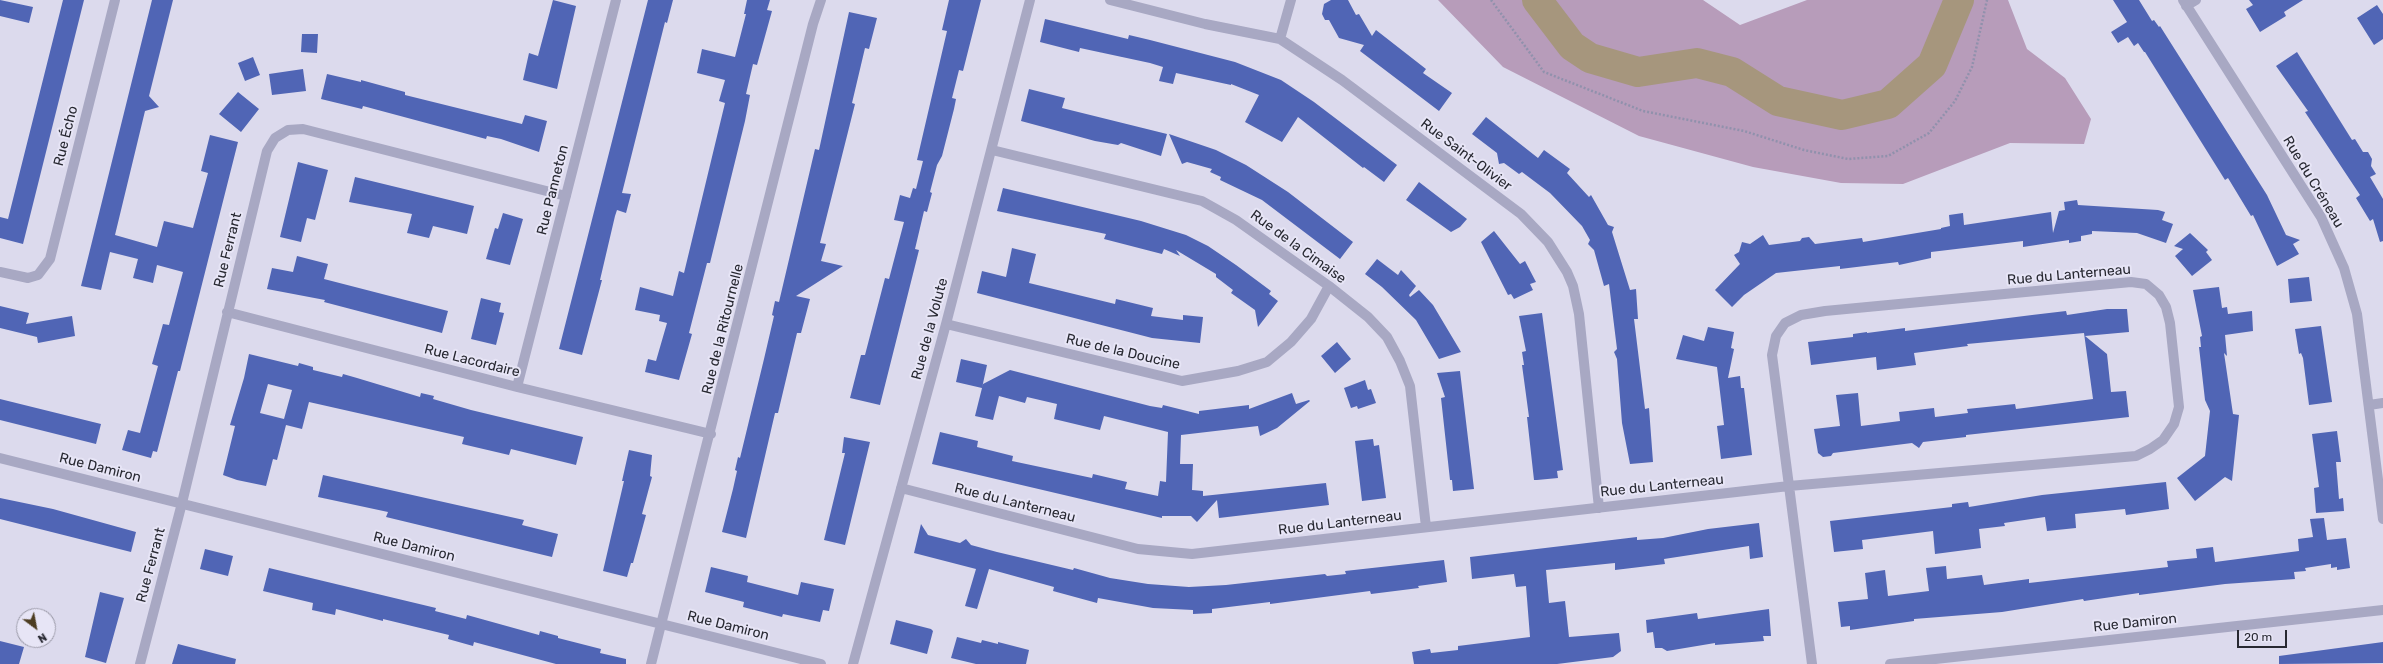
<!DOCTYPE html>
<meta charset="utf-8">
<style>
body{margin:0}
#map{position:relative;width:2383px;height:664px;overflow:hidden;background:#dcdaed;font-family:Rubik,sans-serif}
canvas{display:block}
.north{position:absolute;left:16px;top:608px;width:40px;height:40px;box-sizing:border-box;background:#e7e5f6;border:1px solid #9a99a7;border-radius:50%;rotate:148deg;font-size:11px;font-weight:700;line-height:16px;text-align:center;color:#272831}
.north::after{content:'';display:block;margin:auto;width:14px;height:18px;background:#4d3d22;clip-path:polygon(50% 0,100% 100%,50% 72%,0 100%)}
.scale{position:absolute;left:2237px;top:630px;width:50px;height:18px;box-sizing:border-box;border:2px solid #272831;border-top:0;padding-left:5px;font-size:12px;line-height:14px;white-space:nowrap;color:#272831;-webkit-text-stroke:3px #e7e5f6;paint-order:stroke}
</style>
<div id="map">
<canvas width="2383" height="664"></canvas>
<div class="north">N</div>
<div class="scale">20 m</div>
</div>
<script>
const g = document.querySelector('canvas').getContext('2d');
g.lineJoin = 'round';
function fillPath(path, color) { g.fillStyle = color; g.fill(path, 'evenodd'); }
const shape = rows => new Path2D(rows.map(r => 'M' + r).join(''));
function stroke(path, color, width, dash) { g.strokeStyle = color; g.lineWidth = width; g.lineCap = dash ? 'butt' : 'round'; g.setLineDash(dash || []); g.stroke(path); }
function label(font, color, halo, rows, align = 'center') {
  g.font = font + ' Rubik,sans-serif'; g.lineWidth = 4; g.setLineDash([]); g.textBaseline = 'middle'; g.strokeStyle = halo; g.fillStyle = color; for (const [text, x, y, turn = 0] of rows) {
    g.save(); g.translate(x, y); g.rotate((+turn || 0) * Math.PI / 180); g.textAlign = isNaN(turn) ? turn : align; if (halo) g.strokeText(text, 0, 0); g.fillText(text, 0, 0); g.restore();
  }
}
const green = shape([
 [1438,0,1703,0,1740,25,1807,0,2008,0,2027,49,2065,78,2091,119,2084,144,2010,143,1903,184,1841,183,1753,167,1639,136,1503,67]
]);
const river = shape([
 [1537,0,1572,46,1590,58,1638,72,1697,63,1732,72,1778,101,1842,115,1888,104,1932,65,1959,0]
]);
const building = shape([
 [0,0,33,7,29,23,0,16],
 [63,0,84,0,23,244,0,238,0,217,8,219],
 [152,0,173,0,149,96,159,107,145,111,115,235,157,247,164,221,193,228,208,173,201,171,210,135,238,142,180,371,178,371,157,452,153,451,151,458,122,450,128,430,140,433,158,366,152,364,163,324,169,325,183,272,157,265,153,283,133,278,138,259,110,252,101,290,81,286],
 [553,0,576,6,557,89,523,80,529,53,538,56],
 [648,0,673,0,667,23,665,22,622,193,631,194,626,213,617,210,615,216,600,280,602,280,582,355,559,349],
 [747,0,770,0,767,10,772,11,757,65,753,64,746,94,750,95,745,121,710,263,707,263,689,333,692,334,679,380,645,372,648,359,656,361,667,323,659,321,660,315,635,310,640,287,673,296,679,271,684,273,725,103,719,101,725,80,697,73,702,49,735,57,746,14,744,14],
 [949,0,981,0,963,71,959,70,952,98,956,99,954,109,942,156,937,165,930,192,932,193,927,212,924,211,915,249,919,250,880,405,850,398,861,355,865,355,885,278,889,279,904,222,894,220,900,195,910,198,913,188,916,189,923,161,917,160,947,31,942,30],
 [1331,0,1348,0,1356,15,1359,14,1372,36,1376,30,1426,69,1423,73,1452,93,1439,111,1360,51,1364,45,1339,38,1329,20,1325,20,1322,14,1324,4],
 [2113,0,2139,0,2152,21,2154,20,2159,27,2160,26,2267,195,2286,235,2300,240,2293,244,2299,254,2277,266,2253,215,2251,216,2228,178,2225,180,2145,52,2144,52,2138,43,2134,46,2128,37,2118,43,2111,32,2127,22],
 [2249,0,2303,0,2284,12,2286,16,2260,32,2246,9,2253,5],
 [2377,5,2383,14,2383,39,2374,45,2357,18],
 [849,12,877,18,869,49,865,48,852,103,855,104,820,243,826,244,821,261,843,266,796,296,810,299,801,333,797,333,778,413,775,413,746,538,722,532,733,489,737,471,735,470,738,457,740,458,764,359,774,316,772,315,775,301,779,302,815,149,819,150],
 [1045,19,1128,39,1129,35,1150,40,1235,62,1281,80,1314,102,1397,165,1384,182,1364,167,1363,168,1298,117,1282,142,1245,122,1259,95,1231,84,1231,85,1176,73,1173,84,1159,81,1163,67,1150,63,1080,48,1079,52,1040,42],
 [302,34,318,34,317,53,301,52],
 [2297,52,2352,140,2355,139,2363,152,2368,152,2372,159,2371,166,2376,174,2370,177,2383,199,2383,241,2380,242,2373,219,2370,221,2356,198,2360,195,2305,112,2308,111,2276,66],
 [253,57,260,75,245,81,238,63],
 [303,69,306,91,272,95,269,74],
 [327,74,361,82,361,80,405,92,405,95,522,124,525,115,547,121,539,152,501,139,487,136,486,139,363,106,362,109,321,99],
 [1029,89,1065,98,1062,108,1167,134,1161,156,1121,143,1118,145,1095,141,1021,121],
 [238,92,259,109,241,132,219,114],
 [1486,117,1538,158,1544,150,1570,169,1567,173,1589,197,1591,195,1608,225,1614,227,1612,232,1630,290,1636,289,1638,319,1634,319,1645,409,1649,408,1653,462,1630,464,1622,423,1617,359,1614,352,1617,349,1609,284,1604,286,1594,250,1588,244,1590,240,1582,226,1550,193,1522,172,1519,174,1504,163,1499,164,1497,153,1472,134],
 [1169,134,1216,150,1246,165,1288,192,1353,242,1340,259,1262,200,1220,180,1221,177,1210,172,1212,169,1187,162,1182,164],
 [298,162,328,170,315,220,307,218,301,242,280,237],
 [355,177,474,206,467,234,433,226,429,238,407,233,412,214,349,202],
 [1419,182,1467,219,1460,227,1451,232,1406,200],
 [1003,188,1141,221,1186,235,1208,246,1236,265,1271,291,1269,294,1278,301,1258,327,1255,310,1231,293,1233,290,1216,277,1216,274,1176,250,1180,256,1164,249,1162,254,1104,239,1106,234,997,211],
 [2077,200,2078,205,2158,210,2165,212,2162,220,2173,224,2166,243,2137,233,2092,231,2092,234,2081,236,2081,241,2069,243,2069,240,2023,247,2023,241,1931,252,1931,258,1899,265,1898,262,1840,269,1840,266,1776,273,1744,295,1732,307,1715,290,1740,264,1734,255,1739,252,1742,242,1750,244,1763,235,1769,245,1800,241,1802,238,1809,237,1815,244,1862,238,1863,242,1941,229,1941,228,1950,226,1949,215,1963,213,1964,225,2051,212,2053,233,2059,211,2065,210,2064,202],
 [503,213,523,219,510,265,486,259,495,228,498,229],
 [1494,231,1520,264,1525,261,1536,282,1530,284,1533,290,1514,299,1511,294,1508,295,1481,242],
 [2190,233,2208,250,2206,252,2212,260,2192,276,2175,256,2183,249,2174,246],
 [1012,248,1036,254,1029,283,1115,304,1116,299,1153,308,1151,316,1183,320,1183,315,1203,317,1200,343,1152,338,977,293,982,271,1006,277],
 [297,256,328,264,324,279,448,311,442,333,324,302,325,300,267,289,272,268,293,272],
 [1377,259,1398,275,1401,270,1416,286,1409,295,1410,297,1419,290,1433,305,1461,352,1439,359,1416,320,1382,287,1365,274],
 [2309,277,2312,301,2290,303,2288,279],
 [2219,287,2222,308,2227,307,2228,314,2252,311,2253,331,2225,335,2227,356,2224,353,2233,414,2239,415,2232,481,2225,477,2195,501,2177,478,2205,456,2210,411,2205,400,2199,347,2201,347,2200,337,2202,336,2193,290],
 [481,298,501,303,499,312,504,313,496,345,471,339],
 [0,306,29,313,26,324,72,316,75,336,38,343,37,337,0,328],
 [2107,309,2127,309,2129,332,2085,336,2107,354,2111,392,2126,391,2129,417,1966,435,1966,437,1923,442,1919,448,1912,443,1833,453,1831,456,1823,457,1818,453,1814,429,1840,426,1836,395,1858,393,1861,426,1900,421,1899,412,1934,408,1935,417,1968,413,1967,409,2015,404,2016,409,2093,399,2084,333,1967,344,1968,346,1914,353,1916,365,1877,370,1876,357,1811,365,1808,342,1853,337,1853,334,1867,332,1867,333,1905,328,1905,331,2032,315,2066,311,2067,315],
 [1542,313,1563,470,1557,471,1558,478,1537,480,1534,480,1527,417,1529,417,1522,365,1524,365,1522,352,1526,351,1519,316],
 [2321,326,2332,402,2309,405,2303,358,2301,353,2299,354,2295,329],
 [1708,327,1734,332,1731,348,1734,349,1728,378,1740,376,1741,388,1744,388,1752,455,1721,459,1717,426,1724,425,1717,367,1676,359,1683,335,1704,341],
 [1337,342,1351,359,1335,373,1321,356],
 [249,354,298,366,299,363,313,367,313,370,342,377,343,374,357,378,420,397,421,393,434,396,433,399,471,410,583,437,576,465,511,449,509,455,462,444,464,437,309,402,302,429,286,425,277,460,273,459,266,486,237,480,223,475,235,426,230,425,244,378],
 [268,384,292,390,284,419,260,413],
 [961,359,987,365,982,388,956,382],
 [1010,370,1150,406,1162,408,1163,405,1199,414,1199,411,1249,405,1249,409,1292,393,1296,404,1309,400,1310,401,1277,428,1260,436,1258,426,1181,435,1180,464,1193,464,1192,490,1203,491,1203,496,1326,483,1329,505,1219,518,1217,500,1197,522,1191,516,1162,516,1162,518,932,464,940,432,978,441,977,447,1013,456,1012,461,1092,478,1093,474,1127,482,1125,489,1158,496,1160,481,1166,482,1168,432,1104,416,1100,430,1054,419,1057,404,1027,397,1025,403,999,396,993,420,975,416,983,384],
 [1460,371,1474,489,1453,491,1452,480,1450,480,1441,398,1445,397,1437,373],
 [1365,380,1368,390,1371,389,1376,403,1358,409,1357,406,1351,408,1344,388],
 [0,399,101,424,96,444,0,420],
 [2337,431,2341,462,2336,462,2339,499,2343,498,2344,511,2316,513,2314,488,2319,487,2312,434],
 [844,437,870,442,845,545,824,540,845,453,842,453],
 [1373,439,1374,446,1379,445,1386,498,1362,501,1355,441],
 [629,450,652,455,650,476,652,477,642,514,646,515,633,563,631,563,627,577,603,571,624,481,622,481],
 [323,475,524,520,522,525,558,534,552,557,386,517,388,512,318,497],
 [2166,482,2169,509,2126,515,2125,509,2075,514,2076,528,2047,531,2045,517,2004,523,2005,526,1979,529,1981,548,1935,554,1933,531,1862,540,1863,549,1834,552,1830,521,1952,507,1952,504,1968,502,1969,507,2042,495],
 [0,498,53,509,136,532,131,552,0,519],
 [2324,518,2327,540,2346,538,2350,568,2337,570,2337,567,2331,568,2331,564,2305,568,2306,571,2294,572,2295,579,2225,584,2139,595,2139,593,2084,601,2083,599,2002,612,1914,619,1914,621,1850,630,1850,626,1841,627,1838,602,1868,599,1865,573,1885,570,1888,596,1929,591,1926,568,1946,566,1947,579,1982,575,1984,585,2029,579,2029,583,2168,567,2167,561,2197,558,2196,549,2213,547,2215,562,2299,551,2298,539,2313,537,2310,519],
 [1759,523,1763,557,1750,559,1749,546,1664,559,1665,564,1615,570,1615,563,1546,570,1549,603,1565,601,1569,637,1619,633,1621,651,1613,657,1557,664,1414,664,1412,652,1430,649,1431,653,1458,650,1458,646,1530,637,1526,586,1516,587,1514,574,1472,579,1470,557,1637,537,1637,540,1663,538,1708,529],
 [921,524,928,535,960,543,966,539,971,545,997,552,1073,570,1074,568,1110,578,1148,584,1189,587,1226,585,1325,574,1327,576,1346,574,1345,571,1444,560,1447,582,1418,586,1419,588,1371,594,1370,591,1270,604,1270,602,1212,609,1212,613,1193,614,1193,610,1153,608,1098,598,1097,603,1053,591,1054,587,989,569,977,609,965,606,976,569,914,553],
 [205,549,233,556,228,576,200,569],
 [711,567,748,576,747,582,798,595,801,582,834,589,829,611,823,610,820,622,783,614,782,617,743,607,744,602,705,592],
 [269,568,436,608,435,611,466,619,467,615,539,635,540,631,558,636,558,638,601,649,600,653,626,659,626,664,556,664,474,642,473,646,448,639,449,635,383,619,383,621,336,609,335,615,312,610,313,603,263,591],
 [100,592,124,598,106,663,85,657],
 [1769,609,1771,636,1763,636,1764,641,1715,645,1715,643,1667,651,1662,648,1655,648,1653,632,1647,633,1646,620,1697,613,1698,619],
 [896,620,931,629,933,631,927,654,890,644],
 [957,637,981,643,982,640,998,644,998,642,1029,650,1026,664,976,664,951,658],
 [0,641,24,647,19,664,0,664],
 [2383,642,2383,663,2279,664,2279,656],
 [178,644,236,659,235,664,172,664]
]);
const path = shape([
 [1491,0,1544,72,1643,111,1744,131,1804,150,1848,159,1888,156,1929,133,1955,101,1972,67,1987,0]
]);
const minor = shape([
 [1110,0,1205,24,1280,39,1342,80,1521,214,1548,242,1567,272,1573,286,1579,314,1599,508],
 [2183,0,2321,217,2344,268,2357,314,2383,519],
 [2186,6,2196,0],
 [1280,39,1291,0],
 [992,150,1202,201,1236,220,1329,286,1368,317,1387,337,1400,361,1410,386,1426,527],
 [0,272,28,278,38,275,50,259,115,0],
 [2131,282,2146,284,2159,295,2166,307,2170,323,2179,407,2174,424,2163,440,2150,449,2136,456,1789,486,1772,355,1776,336,1785,323,1801,315,1825,311,2131,282],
 [227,312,517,387,711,434],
 [946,324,1182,381,1238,371,1267,362,1291,342,1311,319,1329,286],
 [517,387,616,0],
 [2369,405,2383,403],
 [0,458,821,664],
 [901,488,1138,549,1192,554,1789,486,1812,664],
 [140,664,182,503,267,151,275,138,288,130,303,129,566,196],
 [651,664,813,24,821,0],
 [853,664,946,324,1030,0],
 [1890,664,2383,610]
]);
const streetNames = [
 ["Rue Écho",66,136,-76],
 ["Rue Saint-Olivier",1466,155,37],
 ["Rue du Créneau",2313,182,59],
 ["Rue Panneton",553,190,-76],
 ["Rue de la Cimaise",1298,247,36],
 ["Rue Ferrant",228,250,-76],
 ["Rue du Lanterneau",2069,275,-5],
 ["Rue de la Ritournelle",723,329,-76],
 ["Rue de la Volute",930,329,-75],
 ["Rue de la Doucine",1123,352,13],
 ["Rue Lacordaire",472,361,14],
 ["Rue Damiron",100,468,14],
 ["Rue du Lanterneau",1662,486,-6],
 ["Rue du Lanterneau",1015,503,14],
 ["Rue du Lanterneau",1340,523,-7],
 ["Rue Damiron",414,547,14],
 ["Rue Ferrant",151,565,-75],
 ["Rue Damiron",2135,623,-6],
 ["Rue Damiron",728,626,14]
];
fillPath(green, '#b79cba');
stroke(river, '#a6967d', 30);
fillPath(building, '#5065b5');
stroke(path, '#9091ac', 2.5, [2, 2]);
stroke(minor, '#a8a8c3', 10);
label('14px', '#272831', '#e7e5f6', streetNames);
</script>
